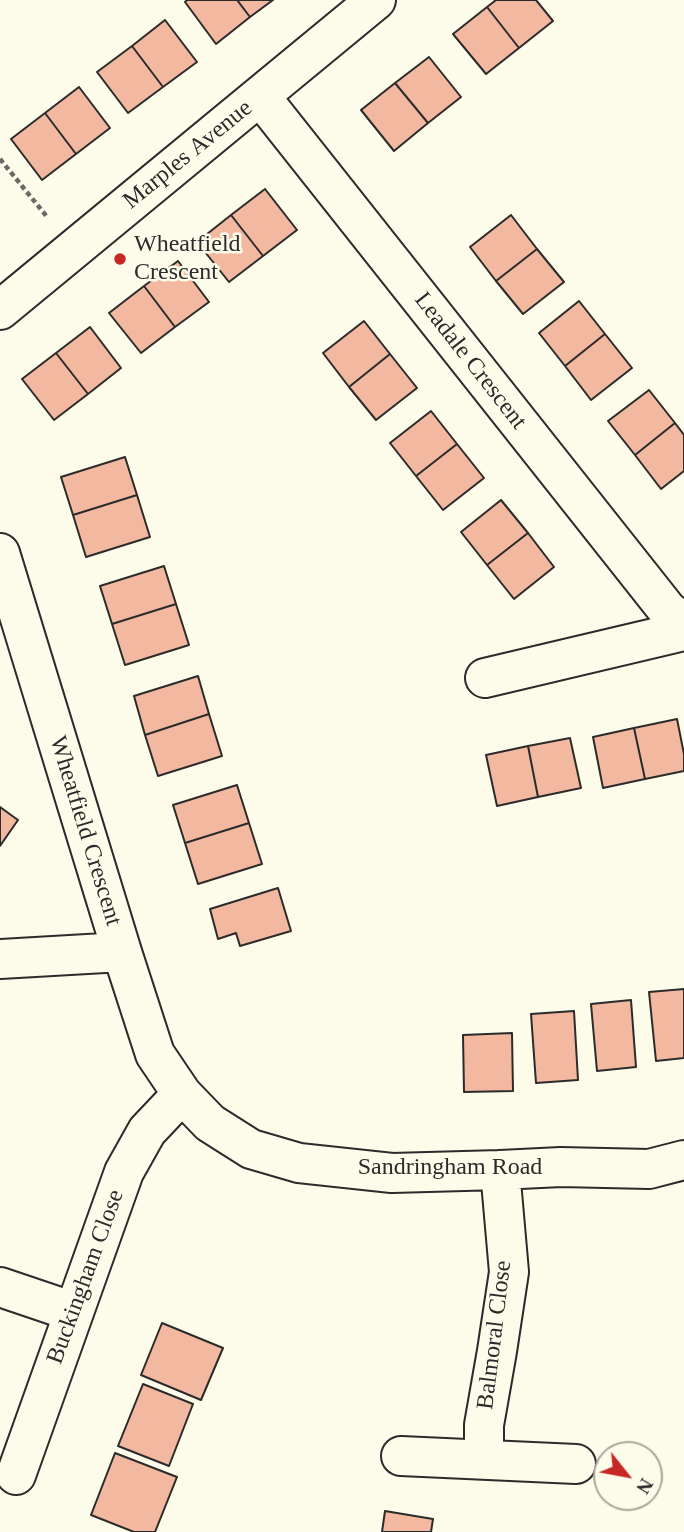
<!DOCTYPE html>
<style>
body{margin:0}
#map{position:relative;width:684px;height:1532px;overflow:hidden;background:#fdfbea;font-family:Georgia,serif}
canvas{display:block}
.north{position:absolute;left:593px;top:1441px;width:70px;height:70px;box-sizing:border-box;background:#fdfbea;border:2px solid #a9a89e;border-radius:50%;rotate:121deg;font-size:19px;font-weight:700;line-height:28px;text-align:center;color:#2b2b2b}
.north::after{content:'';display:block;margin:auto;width:24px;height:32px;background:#c62828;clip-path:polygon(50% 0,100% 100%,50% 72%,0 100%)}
</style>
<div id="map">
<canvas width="684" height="1532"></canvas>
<div class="north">N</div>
</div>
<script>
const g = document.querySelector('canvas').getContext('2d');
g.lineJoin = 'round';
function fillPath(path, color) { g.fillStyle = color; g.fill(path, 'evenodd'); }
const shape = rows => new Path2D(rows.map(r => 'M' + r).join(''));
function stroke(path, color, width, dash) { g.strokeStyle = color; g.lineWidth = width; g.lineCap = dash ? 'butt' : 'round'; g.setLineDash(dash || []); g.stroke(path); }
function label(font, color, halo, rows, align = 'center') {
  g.font = font + ' Georgia,serif'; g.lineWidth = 5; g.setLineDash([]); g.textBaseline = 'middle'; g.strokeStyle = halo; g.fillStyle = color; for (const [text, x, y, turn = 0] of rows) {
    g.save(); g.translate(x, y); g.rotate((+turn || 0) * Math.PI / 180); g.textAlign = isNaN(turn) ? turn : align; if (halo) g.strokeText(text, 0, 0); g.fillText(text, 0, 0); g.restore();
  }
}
const building = shape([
 [187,0,237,0,250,17,216,44,185,2,187,0],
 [237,0,273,0,250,17,237,0],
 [496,0,536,0,553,21,519,48,487,7,496,0],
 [487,7,519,48,486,74,453,34,487,7],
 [165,20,197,62,163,87,132,46,165,20],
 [132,46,163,87,128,113,97,72,132,46],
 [429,57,461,97,428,123,395,83,429,57],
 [395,83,428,123,394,151,361,110,395,83],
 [79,87,110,128,76,154,45,113,79,87],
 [45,113,76,154,42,180,11,139,45,113],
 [265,189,297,230,263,256,231,215,265,189],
 [231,215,263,256,229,282,197,242,231,215],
 [511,215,537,249,496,281,470,247,511,215],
 [537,249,564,282,523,314,496,281,537,249],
 [178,261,209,302,175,327,144,286,178,261],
 [144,286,175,327,141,353,109,313,144,286],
 [579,301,605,334,565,366,539,333,579,301],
 [364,321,390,354,349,387,323,353,364,321],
 [90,327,121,368,88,394,56,353,90,327],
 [605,334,632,368,591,400,565,366,605,334],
 [56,353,88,394,54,420,22,379,56,353],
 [390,354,417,388,376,420,349,387,390,354],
 [649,390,675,423,635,455,608,421,649,390],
 [431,411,457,444,416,476,390,443,431,411],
 [675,423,684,435,684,471,661,489,635,455,675,423],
 [457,444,484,478,443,510,416,476,457,444],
 [125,457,137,495,73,515,61,477,125,457],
 [137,495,150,537,86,557,73,515,137,495],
 [501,500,528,533,487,565,461,532,501,500],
 [528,533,554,567,514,599,487,565,528,533],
 [164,566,176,604,112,624,100,586,164,566],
 [176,604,189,645,125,665,112,624,176,604],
 [198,676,209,714,145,735,134,696,198,676],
 [209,714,222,756,158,776,145,735,209,714],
 [677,719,684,754,684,771,645,779,634,728,677,719],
 [634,728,645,779,603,788,593,737,634,728],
 [570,738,581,788,538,797,528,746,570,738],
 [528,746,538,797,497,806,486,755,528,746],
 [237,785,249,823,185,843,173,805,237,785],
 [0,807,18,820,0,846,0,807],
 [249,823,262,864,198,884,185,843,249,823],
 [278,888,291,931,240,946,236,933,218,939,210,909,278,888],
 [684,989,684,1058,656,1061,649,992,684,989],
 [631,1000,636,1067,597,1071,591,1004,631,1000],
 [574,1011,578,1080,536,1083,531,1014,574,1011],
 [512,1033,513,1091,464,1092,463,1035,512,1033],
 [162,1323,223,1348,201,1400,141,1375,162,1323],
 [143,1384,193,1404,169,1466,118,1446,143,1384],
 [115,1453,177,1477,155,1532,134,1532,91,1515,115,1453],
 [385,1511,433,1519,431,1532,382,1532,385,1511]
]);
const path = shape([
 [0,159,48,218]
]);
const street = shape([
 [260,96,668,611,684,622],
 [0,310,376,0],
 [0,553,122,952,0,959],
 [485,678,684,631],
 [122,952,155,1054,182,1094,210,1123,251,1149,299,1163,392,1173,500,1170,561,1167,649,1169,684,1160],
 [0,1287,74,1312],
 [401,1456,576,1464],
 [484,1458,484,1425,497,1351,509,1272,500,1170],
 [16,1475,124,1172,147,1131,182,1094]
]);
const markers = [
 [120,259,7,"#c62828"]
];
const streetNames = [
 ["Marples Avenue",188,155,-39],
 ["Leadale Crescent",470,361,52],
 ["Wheatfield Crescent",85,831,73],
 ["Sandringham Road",450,1168],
 ["Buckingham Close",86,1277,-70],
 ["Balmoral Close",495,1335,-83]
];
const poiNames = [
 ["Wheatfield",134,245],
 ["Crescent",134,273]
];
fillPath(building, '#f2b8a0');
stroke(building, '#2b2b2b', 2);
stroke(street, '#2b2b2b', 42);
stroke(path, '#6a6964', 4.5, [5, 3.5]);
stroke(street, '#fdfbea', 38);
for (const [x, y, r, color] of markers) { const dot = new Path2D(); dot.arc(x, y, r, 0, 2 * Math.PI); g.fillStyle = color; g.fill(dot); stroke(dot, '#fdfbea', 2.5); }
label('24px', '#2b2b2b', '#fdfbea', streetNames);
label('24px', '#2b2b2b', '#fdfbea', poiNames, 'left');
</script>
